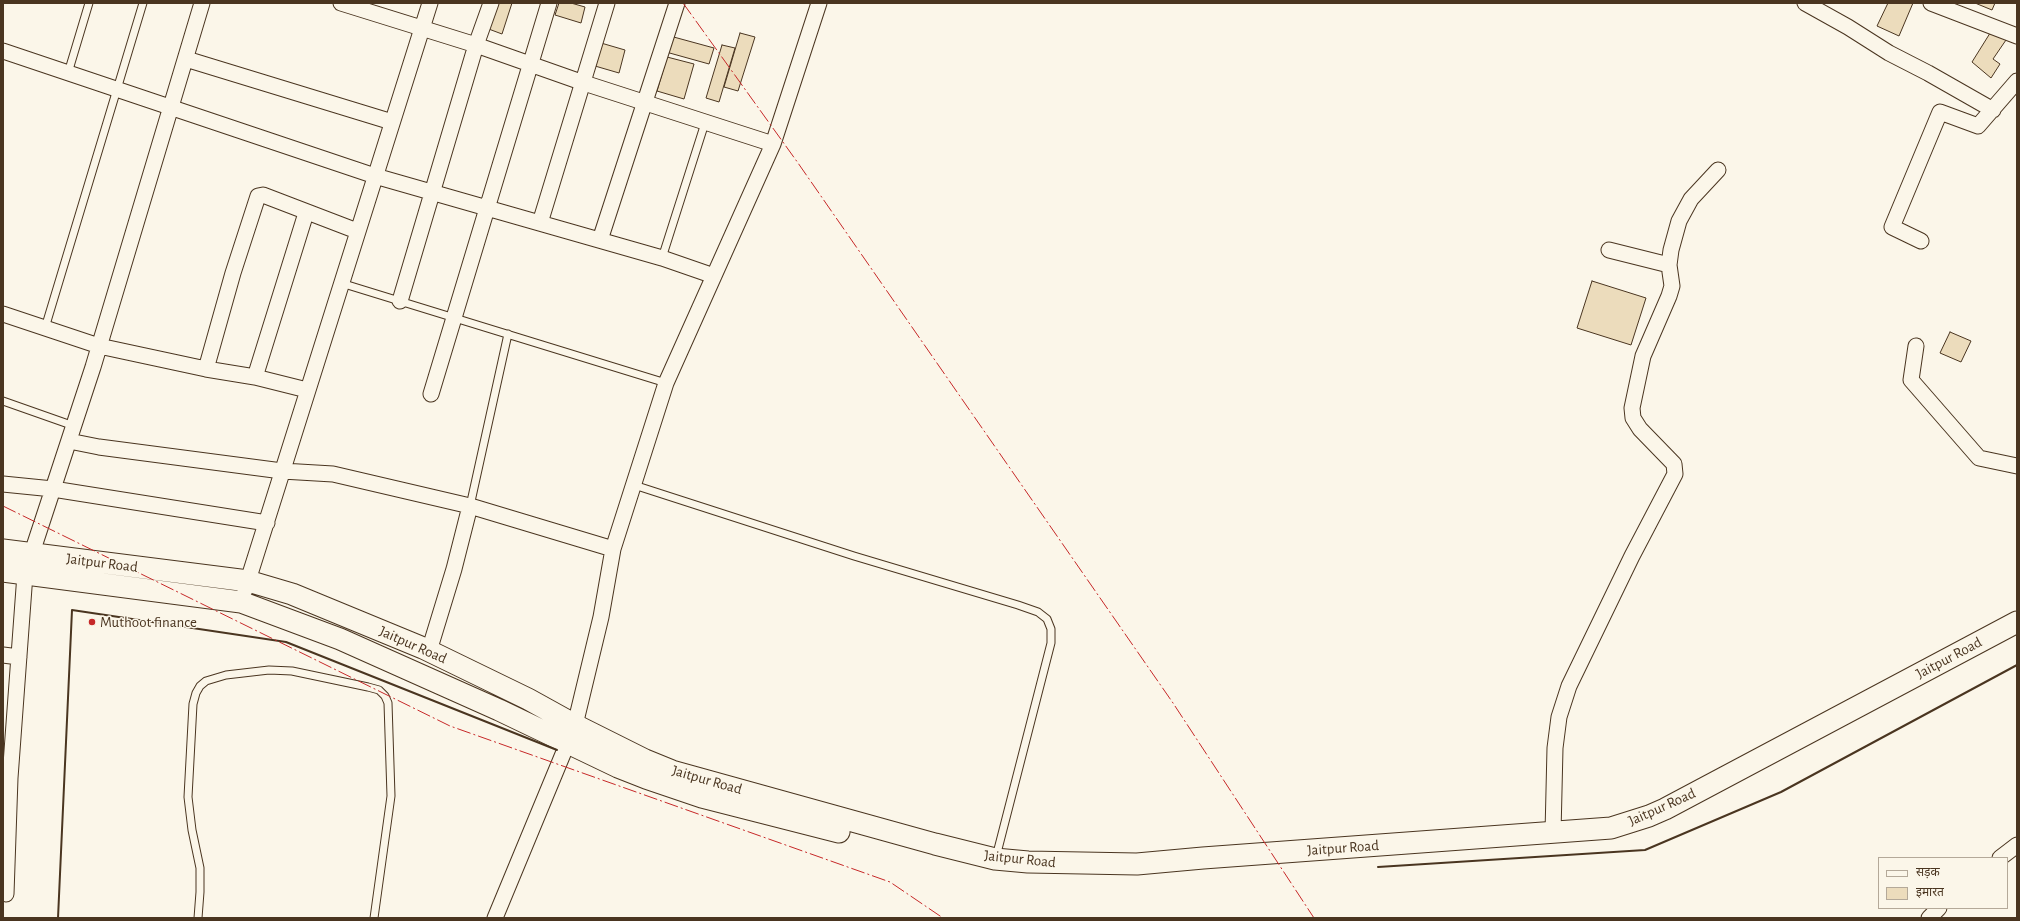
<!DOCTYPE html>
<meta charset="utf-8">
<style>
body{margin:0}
#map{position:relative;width:2020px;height:921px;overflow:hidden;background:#fbf6e9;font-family:"Alegreya Sans","Noto Sans Devanagari",sans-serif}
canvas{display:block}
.frame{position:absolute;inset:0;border:4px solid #4a3520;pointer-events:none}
.legend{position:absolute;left:1878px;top:857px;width:130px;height:52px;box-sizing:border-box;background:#fbf6e9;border:1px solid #b4a999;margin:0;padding:5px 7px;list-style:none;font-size:12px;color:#4a3520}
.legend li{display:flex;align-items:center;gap:8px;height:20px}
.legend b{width:20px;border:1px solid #b4a999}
</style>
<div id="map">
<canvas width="2020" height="921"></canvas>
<div class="frame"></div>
<ul class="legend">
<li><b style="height:5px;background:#fbf6e9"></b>सड़क</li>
<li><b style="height:11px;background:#ecdcbc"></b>इमारत</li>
</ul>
</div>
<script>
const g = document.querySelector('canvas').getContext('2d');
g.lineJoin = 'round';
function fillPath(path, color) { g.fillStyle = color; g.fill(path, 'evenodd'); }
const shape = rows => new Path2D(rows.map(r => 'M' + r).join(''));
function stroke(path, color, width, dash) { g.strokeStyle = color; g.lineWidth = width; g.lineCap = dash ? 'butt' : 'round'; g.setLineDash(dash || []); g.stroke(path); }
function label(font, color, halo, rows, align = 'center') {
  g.font = font + ' "Alegreya Sans",sans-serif'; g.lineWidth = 3; g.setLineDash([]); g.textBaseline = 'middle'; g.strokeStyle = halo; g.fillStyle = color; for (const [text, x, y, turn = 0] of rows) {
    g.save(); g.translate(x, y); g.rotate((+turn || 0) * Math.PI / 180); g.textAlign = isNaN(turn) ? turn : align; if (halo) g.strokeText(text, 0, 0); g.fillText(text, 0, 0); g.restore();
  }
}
const building = shape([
 [495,3,512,3,502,34,486,28,495,3],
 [559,3,571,3,585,7,581,23,555,15,559,3],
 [1888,3,1913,3,1899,36,1877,26,1888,3],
 [1975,3,1995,3,1992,10,1975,3],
 [1992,30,2006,40,1993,59,2000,64,1991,78,1972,62,1992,30],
 [740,33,755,37,738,91,724,87,740,33],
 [670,36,714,48,709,64,666,52,670,36],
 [601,43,625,50,619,73,595,66,601,43],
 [722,45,735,48,719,102,706,98,722,45],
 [667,57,694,64,684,99,657,91,667,57],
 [1592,281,1646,298,1631,345,1577,328,1592,281],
 [1950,332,1971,341,1961,362,1940,353,1950,332]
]);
const lane = shape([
 [68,73,89,3],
 [662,258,705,123],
 [341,283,666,383],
 [45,328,143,3],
 [3,401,74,426],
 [634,485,854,556,1018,605,1038,612,1047,619,1051,629,1051,643,996,857],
 [470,506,508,334],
 [198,918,200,892,200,868,192,830,188,797,193,704,196,693,200,686,206,681,226,675,269,670,292,671,368,687,379,690,385,696,388,703,391,796,374,918]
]);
const street = shape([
 [341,3,476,45,581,82,773,144],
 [1805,3,1848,27,1889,53,1928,73,1993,110],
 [1931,3,2017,36],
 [3,51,375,176,662,258,714,276],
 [186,59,392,122],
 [540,223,607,3],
 [600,240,677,3],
 [1921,241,1892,227,1940,112,1978,126,2017,81],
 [1609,250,1669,265],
 [400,301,476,45,491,3],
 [3,314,99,346,206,369,255,377,307,390],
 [1916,346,1911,380,1979,458,2017,466],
 [206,369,233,273,258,196,263,195,357,231],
 [255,377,306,213],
 [431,394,549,3],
 [69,441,99,447,282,471,333,474,470,506,613,549],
 [3,484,53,489,267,523],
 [245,590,430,3],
 [429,651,454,569,470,506],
 [3,655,19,657],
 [1553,833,1555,748,1559,717,1569,686,1632,556,1675,474,1674,464,1640,429,1633,418,1632,408,1643,356,1669,296,1672,286,1669,265,1671,250,1679,221,1691,199,1718,170],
 [2000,858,2017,845],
 [6,894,10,778,25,574,93,367,202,3],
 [495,918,575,725,601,617,613,549,666,383,773,144,819,3],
 [1929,918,1939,908]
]);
const secondary = shape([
 [3,550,248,581,292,594,423,648,528,699,575,725,645,760,672,771,935,844,995,859,1028,862,1137,864,1203,858,1611,828,1649,816,1665,809,2017,622],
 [3,571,241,602,340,639,499,710,618,767,646,778,702,797,839,832]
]);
const wall = shape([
 [1378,867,1645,850,1781,792,2017,665],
 [58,918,72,610,286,642,557,750]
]);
const power = shape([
 [683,3,798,163,1173,703,1314,918],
 [3,506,450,726,890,882,943,918]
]);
const markers = [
 [92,622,4,"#c62828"]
];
const streetNames = [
 ["Jaitpur Road",102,563,7],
 ["Jaitpur Road",413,645,24],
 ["Jaitpur Road",1949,658,-28],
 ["Jaitpur Road",707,780,16],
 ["Jaitpur Road",1662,807,-24],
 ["Jaitpur Road",1343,848,-4],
 ["Jaitpur Road",1020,859,6]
];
const poiNames = [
 ["Muthoot finance",100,622]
];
fillPath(building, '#ecdcbc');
stroke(building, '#4a3520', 1);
stroke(lane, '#4a3520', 9);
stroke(street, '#4a3520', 17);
stroke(secondary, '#4a3520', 23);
stroke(lane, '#fbf6e9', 7);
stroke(street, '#fbf6e9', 15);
stroke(secondary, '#fbf6e9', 21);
stroke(wall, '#4a3520', 2);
stroke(power, '#c62828', 1, [14, 3, 2, 3]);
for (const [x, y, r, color] of markers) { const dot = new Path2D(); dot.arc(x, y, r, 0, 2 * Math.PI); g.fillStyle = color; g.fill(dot); stroke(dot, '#fbf6e9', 1.5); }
label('15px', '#4a3520', '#fbf6e9', streetNames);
label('15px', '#4a3520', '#fbf6e9', poiNames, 'left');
</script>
